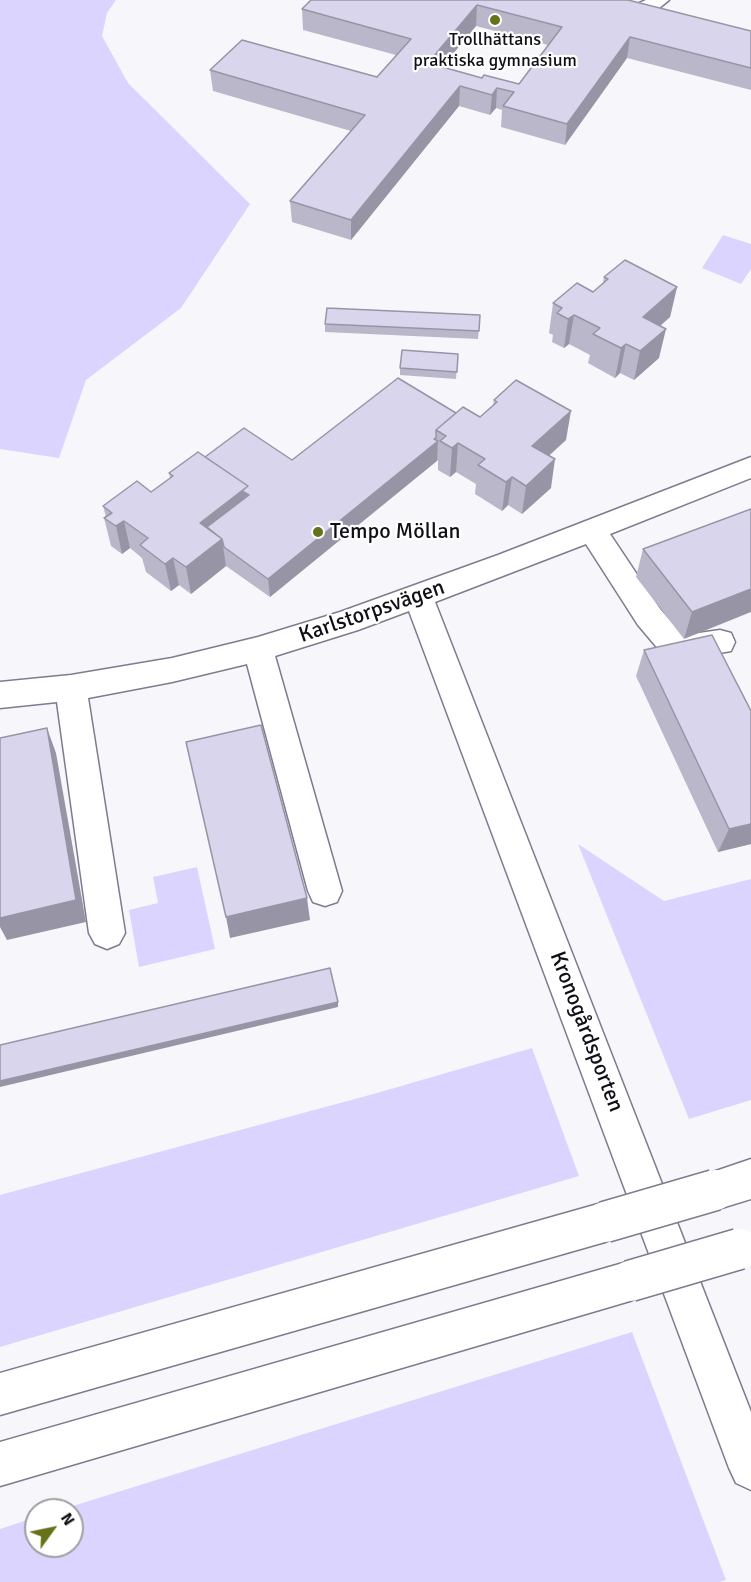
<!DOCTYPE html>
<meta charset="utf-8">
<style>
body{margin:0}
#map{position:relative;width:751px;height:1582px;overflow:hidden;background:#f7f7fb;font-family:Signika,sans-serif}
canvas{display:block}
.north{position:absolute;left:24px;top:1498px;width:60px;height:60px;box-sizing:border-box;background:#fff;border:2px solid #9f9fa2;border-radius:50%;rotate:57deg;font-size:16px;font-weight:700;line-height:24px;text-align:center;color:#100f16}
.north::after{content:'';display:block;margin:auto;width:21px;height:27px;background:#66711a;clip-path:polygon(50% 0,100% 100%,50% 72%,0 100%)}
</style>
<div id="map">
<canvas width="751" height="1582"></canvas>
<div class="north">N</div>
</div>
<script>
const g = document.querySelector('canvas').getContext('2d');
g.lineJoin = 'round';
function fillPath(path, color) { g.fillStyle = color; g.fill(path, 'evenodd'); }
const shape = rows => new Path2D(rows.map(r => 'M' + r).join(''));
function stroke(path, color, width, dash) { g.strokeStyle = color; g.lineWidth = width; g.lineCap = dash ? 'butt' : 'round'; g.setLineDash(dash || []); g.stroke(path); }
function label(font, color, halo, rows, align = 'center') {
  g.font = font + ' Signika,sans-serif'; g.lineWidth = 4.5; g.setLineDash([]); g.textBaseline = 'middle'; g.strokeStyle = halo; g.fillStyle = color; for (const [text, x, y, turn = 0] of rows) {
    g.save(); g.translate(x, y); g.rotate((+turn || 0) * Math.PI / 180); g.textAlign = isNaN(turn) ? turn : align; if (halo) g.strokeText(text, 0, 0); g.fillText(text, 0, 0); g.restore();
  }
}
const green = shape([
 [0,0,116,0,107,13,102,36,128,83,250,204,181,308,86,380,59,458,0,449],
 [723,235,751,244,751,269,741,284,702,268],
 [578,844,664,901,751,879,751,1100,689,1119],
 [197,867,215,949,139,967,129,910,158,903,153,877],
 [532,1048,579,1176,0,1347,0,1195,377,1093],
 [632,1332,726,1580,719,1582,0,1582,0,1529,36,1517,36,1546,72,1546,72,1510,60,1510]
]);
const minor = shape([
 [601,0,624,0,635,5,646,0,669,0,652,14,635,17,613,11,601,0],
 [751,457,751,478,610,534,660,609,680,632,692,634,720,630,731,633,735,642,731,651,692,658,660,651,638,625,586,544,435,602,751,1412,751,1490,736,1483,729,1468,409,611,358,630,275,656,342,891,337,902,325,906,313,902,308,891,247,664,172,682,88,698,125,933,119,944,107,949,95,944,89,933,57,702,0,708,0,682,71,675,172,658,258,637,340,612,498,555,751,457]
]);
const highway = shape([
 [751,1159,751,1199,715,1210,701,1204,695,1190,701,1176,751,1159],
 [605,1202,619,1208,625,1222,619,1236,605,1242,0,1415,0,1373,605,1202],
 [630,1261,644,1267,650,1281,644,1295,630,1301,0,1486,0,1442,630,1261]
]);
const highwayBridge = shape([
 [605,1222,715,1190],
 [630,1281,739,1249]
]);
const wall = shape([
 [413,0,751,31,751,90,627,58,565,145,501,127,502,110,496,108,490,115,459,106,351,240,292,222,290,201,351,131,213,91,210,70,377,77,396,55,303,30,302,9],
 [476,26,548,45,519,84,482,78,442,67],
 [604,277,677,287,670,317,660,326,659,358,634,380,620,373,615,378,588,363,590,355,569,344,564,348,552,342,553,335,549,333,553,303,593,292,603,283],
 [480,315,478,339,325,332,325,324],
 [458,354,456,379,400,375,400,368],
 [494,400,566,440,549,456,551,488,522,514,508,505,502,511,475,494,476,484,456,472,450,477,438,470,438,461,437,460,270,597,226,566,191,594,179,585,171,591,146,572,142,558,130,548,122,554,111,546,104,518,106,517,103,506,151,492,170,478,169,473,205,457,292,460,456,413,480,417,493,406],
 [751,509,684,639,636,577,643,549],
 [644,650,751,711,751,844,718,852,636,676]
]);
const shadedWall = shape([
 [477,5,476,26,428,84,428,63],
 [630,37,627,58,565,145,567,124],
 [460,86,459,106,351,240,351,220],
 [497,88,496,108,490,115,492,95],
 [677,287,670,317,637,346,643,317],
 [574,315,569,344,564,348,568,319],
 [666,329,659,358,634,380,640,351],
 [626,344,620,373,615,378,621,348],
 [571,411,566,440,528,474,532,446],
 [436,438,435,443,438,441,437,461,270,597,268,579],
 [458,443,456,472,450,477,452,448],
 [555,459,551,488,522,514,526,486],
 [512,477,508,505,502,511,506,482],
 [248,486,251,515,216,542,200,523],
 [124,521,130,548,122,554,116,526],
 [222,539,226,566,191,594,186,567],
 [173,558,179,585,171,591,165,564],
 [751,589,751,612,684,639,692,612],
 [47,728,56,753,86,922,7,940,0,927,0,918],
 [751,824,751,844,718,852,729,829],
 [307,898,310,920,230,938,226,917],
 [338,1002,338,1007,0,1087,0,1081]
]);
const building = shape([
 [311,0,628,0,751,31,751,68,630,37,567,124,503,106,514,92,497,88,492,95,460,86,351,220,290,201,365,115,210,70,242,40,377,77,411,39,302,9,311,0],
 [477,5,562,27,519,84,484,75,482,78,428,63,477,5],
 [625,260,677,287,643,317,666,329,640,351,626,344,621,348,593,334,600,328,574,315,568,319,557,313,562,308,553,303,577,283,593,292,608,279,604,277,625,260],
 [327,308,480,315,479,331,325,324,327,308],
 [402,350,458,354,457,372,400,368,402,350],
 [398,378,456,413,436,430,436,438,434,439,438,441,268,579,224,547,222,539,207,527,249,495,242,491,248,486,205,457,244,428,292,460,398,378],
 [516,380,571,411,532,446,555,459,526,486,512,477,506,482,478,465,485,459,458,443,452,448,440,441,446,436,436,430,463,407,480,417,497,402,494,400,516,380],
 [198,452,248,486,200,523,222,539,186,567,173,558,165,564,140,545,148,538,124,521,116,526,104,518,112,513,103,506,137,481,151,492,173,476,169,473,198,452],
 [751,509,751,589,692,612,643,549,751,509],
 [712,635,751,711,751,824,729,829,644,650,712,635],
 [261,725,307,898,226,917,186,742,261,725],
 [47,728,76,900,0,918,0,738,47,728],
 [330,968,338,1002,0,1081,0,1045,330,968]
]);
const markers = [
 [495,20,6,"#66711a"],
 [318,532,6,"#66711a"]
];
const farPoinames = [
 ["Trollhättans",495,40],
 ["praktiska gymnasium",495,61]
];
const poiNames = [
 ["Tempo Möllan",330,532]
];
const streetNames = [
 ["Karlstorpsvägen",372,612,-19],
 ["Kronogårdsporten",586,1032,69]
];
fillPath(green, '#dad4ff');
stroke(minor, '#7d7b8f', 3);
stroke(highway, '#7d7b8f', 3);
fillPath(minor, '#fff');
fillPath(highway, '#fff');
stroke(highwayBridge, '#7d7b8f', 43, []);
stroke(highwayBridge, '#fff', 40);
fillPath(wall, '#bab7cb');
fillPath(shadedWall, '#9795a5');
fillPath(building, '#d8d5ec');
stroke(building, '#9795a5', 1.5);
for (const [x, y, r, color] of markers) { const dot = new Path2D(); dot.arc(x, y, r, 0, 2 * Math.PI); g.fillStyle = color; g.fill(dot); stroke(dot, '#fff', 2); }
label('18px', '#100f16', '#fff', farPoinames);
label('22px', '#100f16', '#fff', poiNames, 'left');
label('22px', '#100f16', '#fff', streetNames);
</script>
